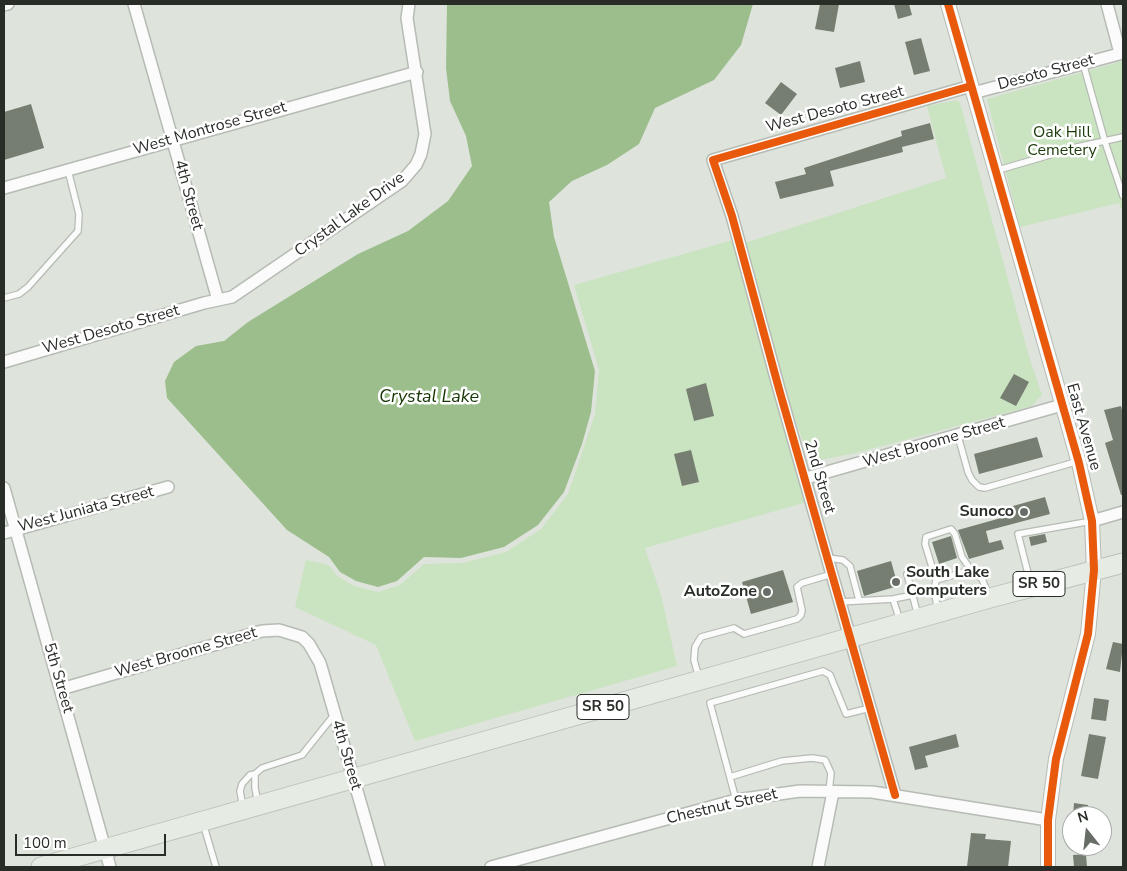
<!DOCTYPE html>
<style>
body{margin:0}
#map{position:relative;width:1127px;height:871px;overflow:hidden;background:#dee4dc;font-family:"Nunito Sans",sans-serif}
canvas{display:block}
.frame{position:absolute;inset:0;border:5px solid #292d28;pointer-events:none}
.north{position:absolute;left:1062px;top:806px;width:50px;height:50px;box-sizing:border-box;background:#fff;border:1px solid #a9aba9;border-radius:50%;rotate:344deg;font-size:14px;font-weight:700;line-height:20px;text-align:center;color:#292d28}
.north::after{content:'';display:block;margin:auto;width:18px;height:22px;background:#686d67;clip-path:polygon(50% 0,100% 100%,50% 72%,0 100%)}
.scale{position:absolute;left:15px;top:834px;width:151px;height:22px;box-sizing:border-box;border:2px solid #292d28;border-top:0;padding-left:6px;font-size:15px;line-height:18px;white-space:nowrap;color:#292d28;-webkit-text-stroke:4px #fff;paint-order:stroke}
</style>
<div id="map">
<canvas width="1127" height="871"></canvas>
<div class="frame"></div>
<div class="north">N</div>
<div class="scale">100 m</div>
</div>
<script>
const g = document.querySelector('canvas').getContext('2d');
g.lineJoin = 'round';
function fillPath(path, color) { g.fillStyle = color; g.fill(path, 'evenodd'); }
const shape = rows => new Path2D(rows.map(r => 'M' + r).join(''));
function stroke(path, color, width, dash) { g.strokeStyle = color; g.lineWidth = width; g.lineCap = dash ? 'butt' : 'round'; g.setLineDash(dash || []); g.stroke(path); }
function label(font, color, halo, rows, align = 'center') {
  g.font = font + ' "Nunito Sans",sans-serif'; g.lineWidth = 5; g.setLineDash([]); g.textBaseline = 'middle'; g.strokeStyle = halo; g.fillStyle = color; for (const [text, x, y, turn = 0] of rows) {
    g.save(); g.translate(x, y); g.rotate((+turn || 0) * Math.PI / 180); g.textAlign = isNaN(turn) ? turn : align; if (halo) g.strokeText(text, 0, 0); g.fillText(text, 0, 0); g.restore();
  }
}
const green = shape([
 [1123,61,1123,213,1119,203,1020,227,987,99],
 [957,100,960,103,1028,353,1042,395,1032,406,856,453,810,462,784,388,745,243,946,178,927,106],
 [733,240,807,502,645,548,661,595,677,666,415,741,376,645,295,607,306,560,329,565,337,576,354,586,378,592,400,585,424,564,463,563,506,552,541,529,568,494,595,414,599,370,574,285]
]);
const water = shape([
 [447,4,753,4,741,45,714,80,655,108,639,144,607,165,572,181,549,202,554,237,595,371,591,412,582,444,564,492,538,525,504,547,461,558,424,557,397,581,378,587,356,581,340,572,329,557,287,530,167,398,165,381,174,362,196,346,224,341,248,322,358,254,408,231,448,201,472,166,466,136,450,101,446,68]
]);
const building = shape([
 [820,4,839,4,834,32,815,29],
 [894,4,909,4,912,15,898,19],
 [921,38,930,71,914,75,905,42],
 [860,61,865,82,840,88,835,68],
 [781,82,797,94,781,115,765,103],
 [31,104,44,148,4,160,4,112],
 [930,123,934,139,902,147,903,152,830,171,834,186,780,199,775,182,806,174,804,168,902,136,901,131],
 [1014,374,1029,382,1016,406,1000,398],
 [706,383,714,416,694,421,686,389],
 [1121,406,1123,414,1123,495,1121,495,1105,443,1113,440,1104,410],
 [1037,437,1043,457,979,474,974,454],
 [691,450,699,482,682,486,674,454],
 [1045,497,1050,514,986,531,989,543,1001,540,1004,549,969,559,958,530,1001,518,999,510],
 [1045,534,1047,542,1031,546,1029,537],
 [951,536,957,558,939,564,932,542],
 [891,561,898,586,864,596,857,571],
 [783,570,793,602,751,614,742,582],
 [1113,642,1123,644,1120,672,1106,669],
 [1094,698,1109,700,1106,721,1091,719],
 [956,734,959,747,925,756,928,767,915,770,909,747],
 [1089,734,1106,737,1098,779,1081,776],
 [1074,803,1088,805,1088,816,1073,816],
 [971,833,986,834,985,839,1011,841,1008,867,967,867],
 [1086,854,1087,867,1074,867,1073,855]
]);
const service = shape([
 [1083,63,1105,142,1123,196],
 [995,171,1077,147,1123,137],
 [4,298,19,294,28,287,78,231,79,214,68,170],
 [958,436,968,472,972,480,979,487,985,488,1079,461],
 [828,558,843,560,850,566,859,600],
 [907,574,918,616],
 [936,580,971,570],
 [1031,585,1018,534,1092,521],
 [893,599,900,621],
 [840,602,893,599,913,595],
 [938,610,934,591,936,580,925,544,926,537,951,529,955,534,962,557,971,570,982,579,989,596],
 [699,678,694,660,695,647,701,637,734,628,744,634,797,619,801,615,802,610,797,587,802,583,832,574],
 [255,774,262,768,302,755,334,715],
 [730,777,782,761,812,758,825,760,831,773,829,792],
 [736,800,710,703,823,671,830,675,846,714,870,708],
 [243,807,240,791,242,784,250,775,255,774,255,788,258,803],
 [203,823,216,867]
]);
const minor = shape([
 [134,4,218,300],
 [1107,4,1120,53],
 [4,5,8,4],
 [973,93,1123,53],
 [4,188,417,72],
 [4,362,204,303,232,297,402,181,416,165,421,154,425,134,407,18,409,4],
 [806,478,1062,405],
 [4,488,110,867],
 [1092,521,1123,512],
 [4,533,168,487],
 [61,689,262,631,279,630,302,637,309,644,320,663,379,867],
 [895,795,779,389,732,216,713,160,971,86],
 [491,867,736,800,800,791,872,792,1048,820],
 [818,867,833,792]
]);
const tertiary = shape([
 [948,4,1079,463,1092,521,1094,570,1088,634,1056,759,1048,820,1048,867]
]);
const trunk = shape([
 [41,867,990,598,1123,563]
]);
const cycleway = shape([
 [948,4,1079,463,1092,521,1094,570,1088,634,1056,759,1048,820,1048,867],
 [895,795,779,389,732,216,713,160,971,86]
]);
const markers = [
 [1024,512,5,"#686d67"],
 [896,582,5,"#686d67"],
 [767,592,5,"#686d67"]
];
const shields = [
 [1039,584,52],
 [603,707,52]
];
const shieldNames = [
 ["SR 50",1039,584],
 ["SR 50",603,707]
];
const streetNames = [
 ["Desoto Street",1046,73,-15],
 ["West Desoto Street",835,110,-15],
 ["West Montrose Street",210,129,-16],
 ["4th Street",188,195,75],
 ["Crystal Lake Drive",350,215,-36],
 ["West Desoto Street",111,330,-16],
 ["East Avenue",1083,427,74],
 ["West Broome Street",934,443,-16],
 ["2nd Street",819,477,74],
 ["West Juniata Street",86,510,-15],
 ["West Broome Street",186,653,-16],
 ["5th Street",58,678,74],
 ["4th Street",346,755,74],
 ["Chestnut Street",722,807,-13]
];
const parkNames = [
 ["Oak Hill",1062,133],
 ["Cemetery",1062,151]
];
const poiNames = [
 ["Sunoco",1014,512],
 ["South Lake",906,573,"left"],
 ["Computers",906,591,"left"],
 ["AutoZone",757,592]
];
const waterNames = [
 ["Crystal Lake",429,398]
];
fillPath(green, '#cae3c0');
fillPath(water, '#9cbe8c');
fillPath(building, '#757e70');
stroke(service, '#b6bbb4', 8);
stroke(minor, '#b6bbb4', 14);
stroke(tertiary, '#b6bbb4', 16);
stroke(trunk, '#bcc0bb', 21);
stroke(service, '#fafbfa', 5.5);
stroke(minor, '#fafbfa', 11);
stroke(tertiary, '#fafbfa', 14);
stroke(trunk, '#e6ebe3', 19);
stroke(cycleway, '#e8590c', 8);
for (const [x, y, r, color] of markers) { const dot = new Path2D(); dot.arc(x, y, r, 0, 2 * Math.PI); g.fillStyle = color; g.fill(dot); stroke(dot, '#fff', 2); }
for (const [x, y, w] of shields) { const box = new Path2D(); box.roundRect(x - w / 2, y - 12.5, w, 25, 4); g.fillStyle = '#fff'; g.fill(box); stroke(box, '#292d28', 1); }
label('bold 15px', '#292d28', null, shieldNames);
label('16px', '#292d28', '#fff', streetNames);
label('16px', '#1c3b0a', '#fff', parkNames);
label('bold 16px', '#292d28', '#fff', poiNames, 'right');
label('italic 18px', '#173605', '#fff', waterNames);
</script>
